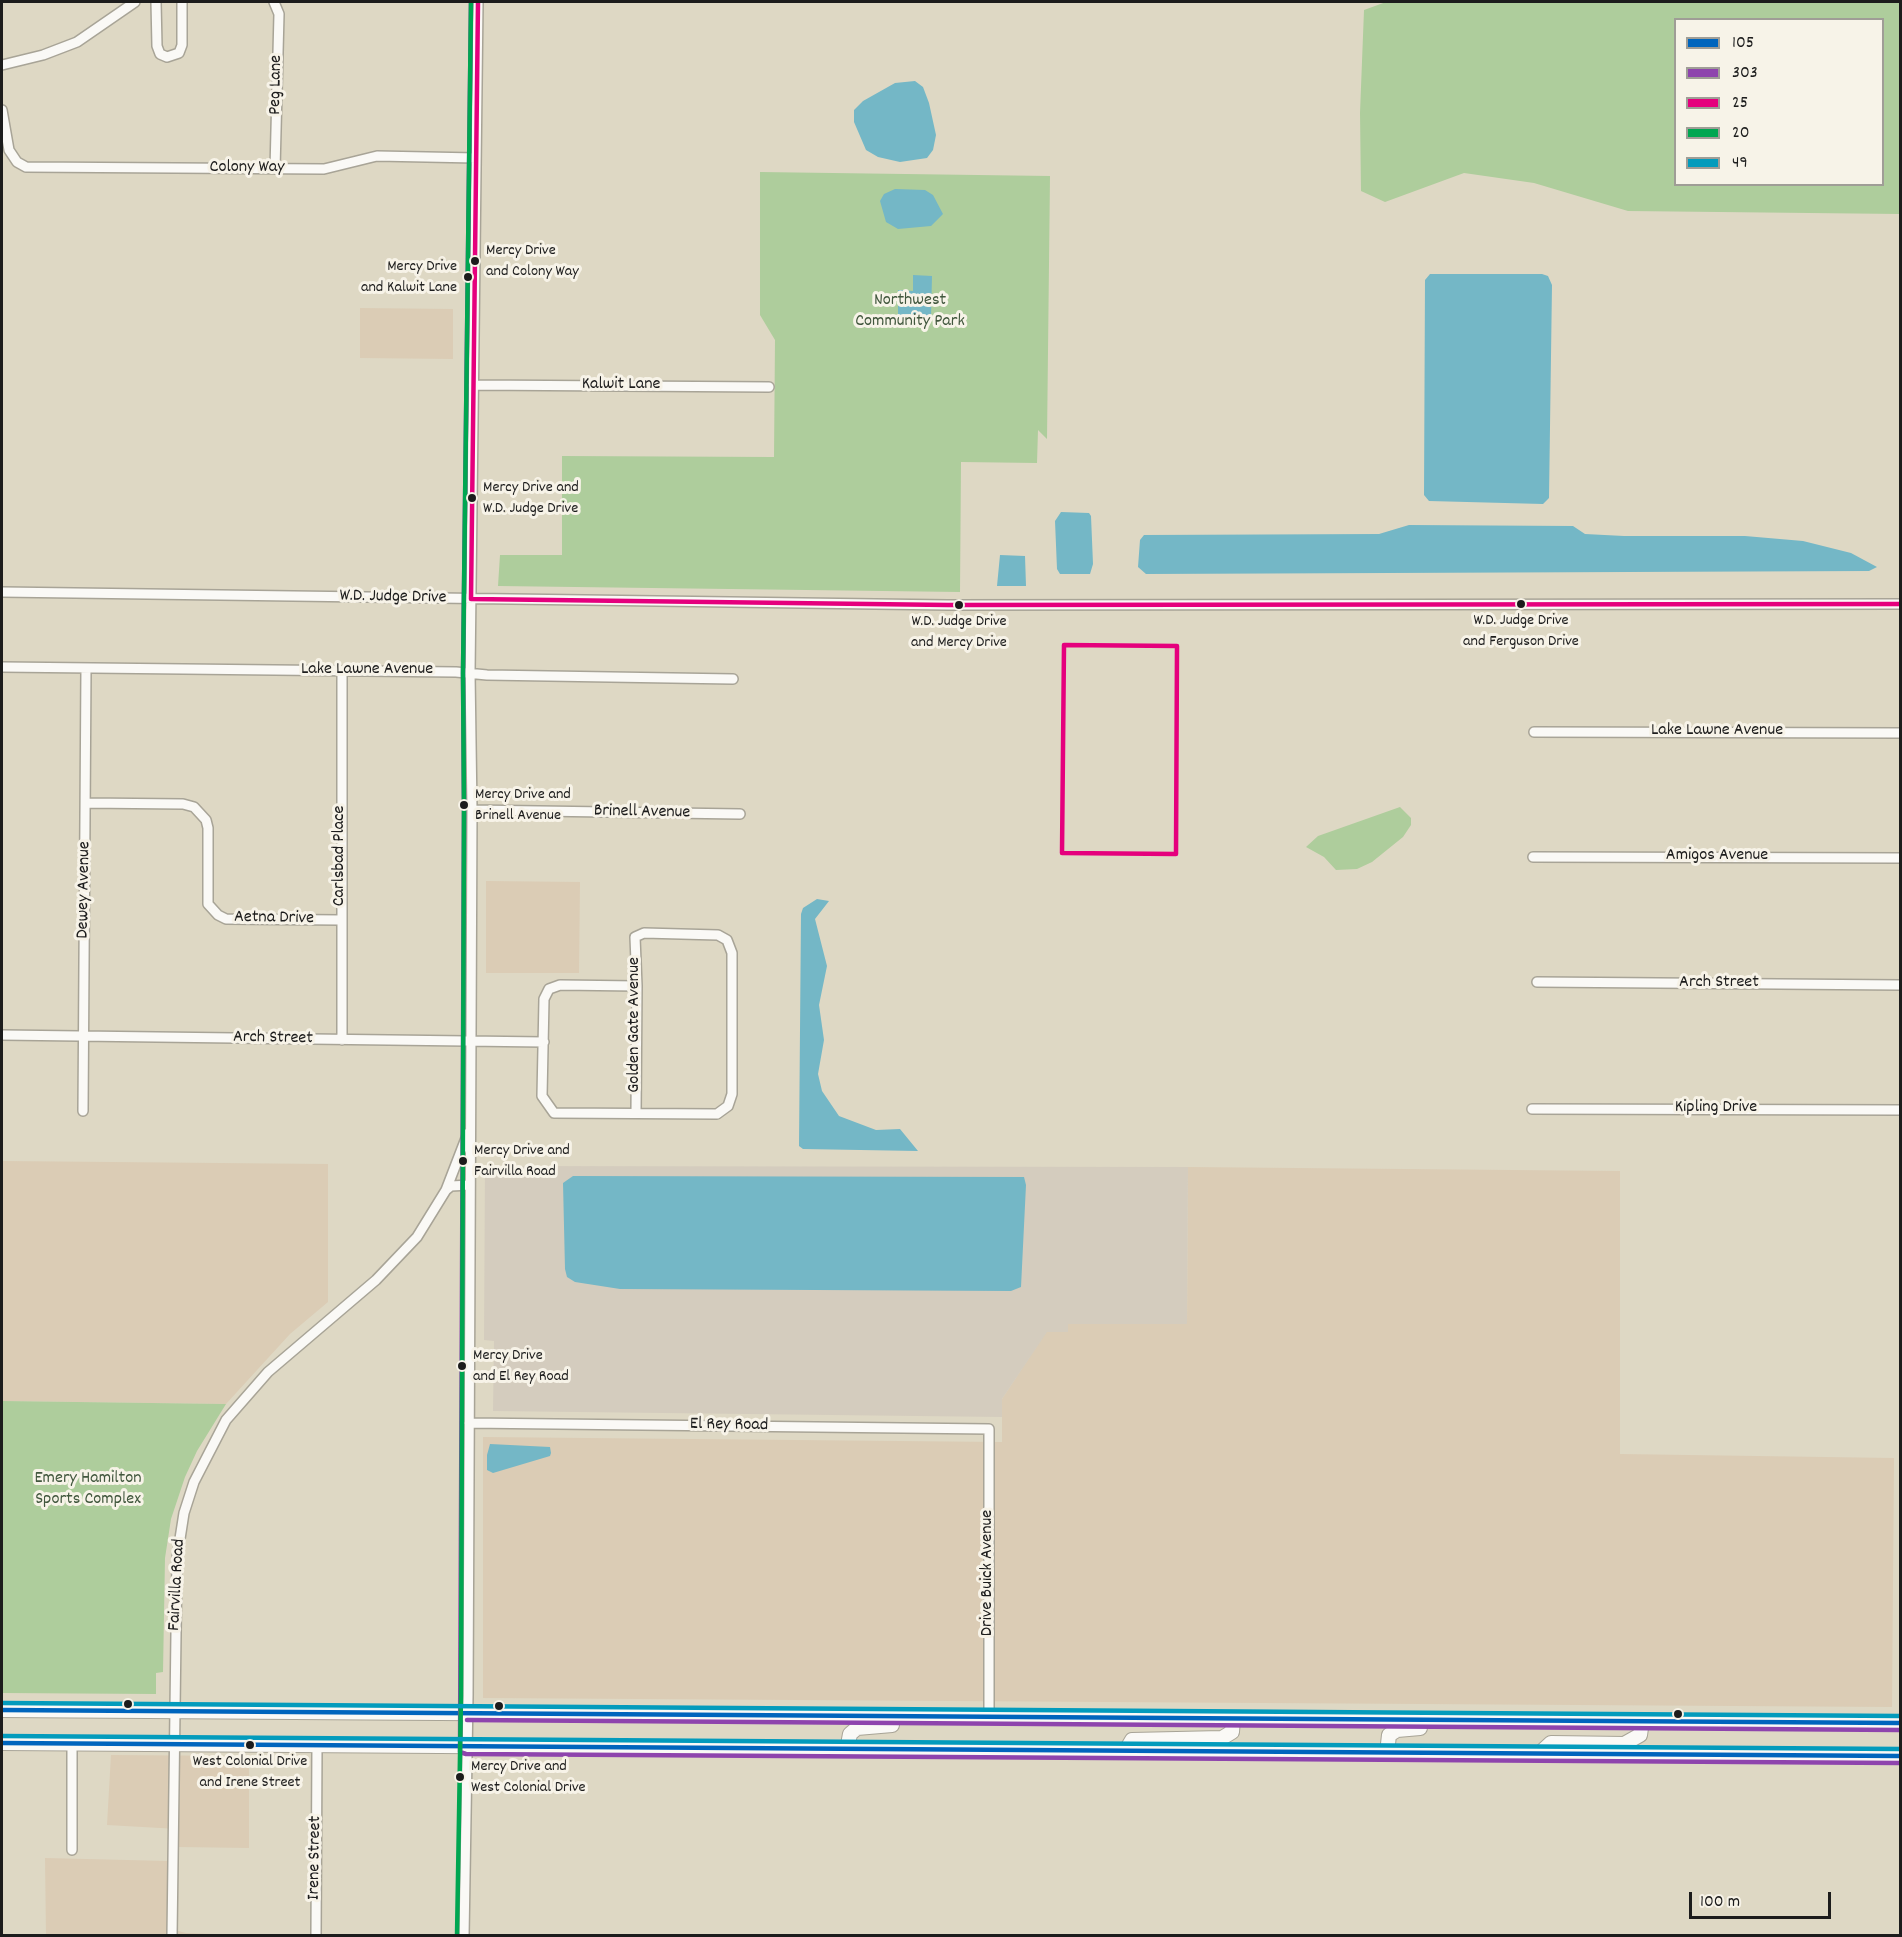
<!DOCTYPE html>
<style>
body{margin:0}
#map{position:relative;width:1902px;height:1937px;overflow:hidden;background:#ded8c4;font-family:Dekko,sans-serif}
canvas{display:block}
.frame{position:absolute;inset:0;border:3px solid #1c1c1c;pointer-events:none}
.legend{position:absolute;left:1674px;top:18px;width:210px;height:168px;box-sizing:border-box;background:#f7f3e8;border:2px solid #9f9d96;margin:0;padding:8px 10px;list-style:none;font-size:18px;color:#1c1c1c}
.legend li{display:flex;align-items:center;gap:12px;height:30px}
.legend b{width:30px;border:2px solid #9f9d96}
.scale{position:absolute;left:1689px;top:1892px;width:142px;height:27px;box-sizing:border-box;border:3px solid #1c1c1c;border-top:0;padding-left:8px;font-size:18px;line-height:21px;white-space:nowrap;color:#1c1c1c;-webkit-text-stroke:4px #f7f3e8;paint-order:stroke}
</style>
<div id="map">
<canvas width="1902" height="1937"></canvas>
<div class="frame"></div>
<ul class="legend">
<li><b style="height:8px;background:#0065bd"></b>105</li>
<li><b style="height:8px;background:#8e44ad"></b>303</li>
<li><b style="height:8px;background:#e5007d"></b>25</li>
<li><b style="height:8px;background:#00a651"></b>20</li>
<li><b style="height:8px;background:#039bbc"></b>49</li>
</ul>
<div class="scale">100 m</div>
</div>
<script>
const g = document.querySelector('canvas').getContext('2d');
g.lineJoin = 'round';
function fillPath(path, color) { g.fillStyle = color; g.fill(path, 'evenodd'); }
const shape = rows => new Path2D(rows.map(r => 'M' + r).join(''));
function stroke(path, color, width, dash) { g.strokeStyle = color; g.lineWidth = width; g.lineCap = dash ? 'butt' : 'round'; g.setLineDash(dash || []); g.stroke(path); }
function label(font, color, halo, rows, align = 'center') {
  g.font = font + ' Dekko,sans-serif'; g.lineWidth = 6; g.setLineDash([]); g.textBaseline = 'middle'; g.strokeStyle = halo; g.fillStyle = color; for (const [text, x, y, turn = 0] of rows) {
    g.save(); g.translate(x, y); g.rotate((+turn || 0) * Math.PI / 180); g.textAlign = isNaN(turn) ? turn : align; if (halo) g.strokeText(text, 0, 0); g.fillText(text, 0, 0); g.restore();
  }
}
const built = shape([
 [360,308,453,309,453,359,360,358],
 [486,881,580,882,579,973,486,973],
 [2,1161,328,1164,328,1302,290,1334,226,1404,2,1401],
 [1188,1167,1620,1171,1620,1454,1894,1458,1892,1707,483,1698,483,1437,1002,1442,1002,1399,1046,1332,1067,1332,1068,1324,1187,1324],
 [111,1755,249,1756,249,1848,178,1847,178,1829,107,1825],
 [45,1858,168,1861,167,1928,186,1933,242,1935,46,1935]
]);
const industrial = shape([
 [485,1166,1188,1167,1187,1324,1068,1324,1068,1332,1047,1332,1002,1399,1002,1417,493,1411,494,1341,484,1340]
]);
const green = shape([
 [1386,2,1900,2,1900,214,1628,211,1534,183,1464,173,1385,202,1361,191,1360,113,1364,10],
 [1676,20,1882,20,1882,184,1676,184],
 [760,172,1050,176,1047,439,1038,430,1037,463,961,462,960,592,498,586,500,555,562,555,562,456,774,457,775,340,760,315],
 [1400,807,1411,818,1411,825,1403,837,1372,862,1357,869,1336,870,1324,857,1306,847,1318,836],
 [2,1401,226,1404,197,1451,185,1477,171,1519,165,1558,163,1672,156,1673,156,1694,2,1693]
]);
const water = shape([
 [915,81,923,87,929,103,936,135,933,150,927,158,900,162,878,157,866,150,854,122,854,110,863,101,895,83],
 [895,189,925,190,933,195,943,214,931,226,898,229,886,222,880,201,884,194],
 [1430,274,1542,274,1548,276,1552,285,1549,498,1543,504,1429,501,1424,495,1425,280],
 [913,275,932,276,931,317,898,317,898,290,913,291],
 [1061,512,1089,513,1091,516,1093,564,1090,574,1060,574,1057,569,1055,521],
 [1409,525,1573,526,1585,534,1624,536,1745,536,1803,541,1851,553,1877,567,1869,571,1146,574,1138,567,1140,540,1144,535,1379,534],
 [1000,555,1025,556,1026,586,997,586],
 [817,899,829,901,815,919,827,966,819,1005,824,1040,818,1074,822,1091,839,1116,876,1130,900,1129,918,1151,803,1149,799,1146,801,914,803,908],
 [573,1176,1024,1177,1026,1185,1021,1287,1011,1291,620,1289,575,1282,567,1277,565,1269,563,1183],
 [490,1444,550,1447,551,1453,550,1456,493,1473,487,1470,487,1455]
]);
const minor = shape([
 [156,2,157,46,160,54,167,57,179,53,182,45,182,2],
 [274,2,279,14,275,169],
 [2,65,43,55,77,42,135,2],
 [2,110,9,150,17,162,26,167,324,169,377,156,476,158],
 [473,385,769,387],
 [2,592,948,605,1900,604],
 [2,667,456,672,487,675,733,679],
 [1534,732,1900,733],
 [86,803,183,804,194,807,206,820,208,828,208,904,218,915,226,919,340,920],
 [472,810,740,814],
 [1533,857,1900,858],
 [1537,982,1900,985],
 [2,1035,544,1042],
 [342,1040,342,671],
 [1532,1109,1900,1110],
 [83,1111,86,668],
 [636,1113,637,986,635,937,644,933,718,935,727,940,732,953,732,1094,728,1106,717,1114,554,1113,542,1096,544,999,549,989,560,985,637,986],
 [446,1190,451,1186,470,1185],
 [469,1423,989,1429,989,1717],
 [72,1850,72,1744],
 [172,1936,177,1558,184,1513,194,1482,226,1420,268,1372,376,1280,417,1237,446,1190,468,1133],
 [316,1936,317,1745],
 [464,1936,468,1696,472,810,470,673,478,2]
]);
const highway = shape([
 [2,1710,1900,1723],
 [2,1743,1900,1756],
 [847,1750,850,1734,857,1728,892,1725],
 [1125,1752,1132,1740,1222,1738,1232,1732,1233,1719],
 [1387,1753,1389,1735,1397,1730,1420,1728],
 [1539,1754,1551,1743,1624,1744,1640,1735,1642,1721]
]);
const bus1 = shape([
 [2,1710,1900,1723],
 [2,1743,1900,1756]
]);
const bus2 = shape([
 [471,2,463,673,464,810,460,1752,466,1754,1900,1763],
 [467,1720,1900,1730]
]);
const bus3 = shape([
 [471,599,948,605,1900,604],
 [471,599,478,2],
 [1064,645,1177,646,1176,854,1062,853,1064,645]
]);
const bus4 = shape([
 [457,1936,461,1696,464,810,463,673,471,2]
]);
const bus5 = shape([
 [2,1703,1900,1716],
 [2,1736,1900,1749]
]);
const markers = [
 [475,261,5,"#1c1c1c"],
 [468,277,5,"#1c1c1c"],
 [472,498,5,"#1c1c1c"],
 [1521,604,5,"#1c1c1c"],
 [959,605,5,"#1c1c1c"],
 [464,805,5,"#1c1c1c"],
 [463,1161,5,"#1c1c1c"],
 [462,1366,5,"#1c1c1c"],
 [128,1704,5,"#1c1c1c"],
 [499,1706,5,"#1c1c1c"],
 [1678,1714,5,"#1c1c1c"],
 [250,1745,5,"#1c1c1c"],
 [460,1777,5,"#1c1c1c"]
];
const busNames = [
 ["Mercy Drive",486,252],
 ["and Colony Way",486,273],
 ["Mercy Drive",457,268,"right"],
 ["and Kalwit Lane",457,289,"right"],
 ["Mercy Drive and",483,489],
 ["W.D. Judge Drive",483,510],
 ["W.D. Judge Drive",1521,622,"center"],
 ["and Ferguson Drive",1521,643,"center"],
 ["W.D. Judge Drive",959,623,"center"],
 ["and Mercy Drive",959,644,"center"],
 ["Mercy Drive and",475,796],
 ["Brinell Avenue",475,817],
 ["Mercy Drive and",474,1152],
 ["Fairvilla Road",474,1173],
 ["Mercy Drive",473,1357],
 ["and El Rey Road",473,1378],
 ["West Colonial Drive",250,1763,"center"],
 ["and Irene Street",250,1784,"center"],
 ["Mercy Drive and",471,1768],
 ["West Colonial Drive",471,1789]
];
const streetNames = [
 ["Peg Lane",277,85,-89],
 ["Colony Way",247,169],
 ["Kalwit Lane",621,386],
 ["W.D. Judge Drive",393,598,1],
 ["Lake Lawne Avenue",367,671],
 ["Lake Lawne Avenue",1717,732],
 ["Brinell Avenue",642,813,1],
 ["Carlsbad Place",341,856,-90],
 ["Amigos Avenue",1717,857],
 ["Dewey Avenue",85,890,-89],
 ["Aetna Drive",274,919,1],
 ["Arch Street",1719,984],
 ["Golden Gate Avenue",636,1025,-90],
 ["Arch Street",273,1039,1],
 ["Kipling Drive",1716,1109],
 ["El Rey Road",729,1426,1],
 ["Drive Buick Avenue",989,1573,-90],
 ["Fairvilla Road",178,1585,-87],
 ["Irene Street",316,1858,-89]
];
const parkNames = [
 ["Northwest",910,302],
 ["Community Park",910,323],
 ["Emery Hamilton",88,1480],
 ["Sports Complex",88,1501]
];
fillPath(built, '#dbccb5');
fillPath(industrial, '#d4ccbe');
fillPath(green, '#aecd9c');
fillPath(water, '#74b7c6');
stroke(minor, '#a8a497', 12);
stroke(highway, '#a8a497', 16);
stroke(minor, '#faf9f6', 9);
stroke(highway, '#faf9f6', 14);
stroke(bus1, '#0065bd', 4.5);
stroke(bus2, '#8e44ad', 4.5);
stroke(bus3, '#e5007d', 4.5);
stroke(bus4, '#00a651', 4.5);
stroke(bus5, '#039bbc', 4.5);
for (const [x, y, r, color] of markers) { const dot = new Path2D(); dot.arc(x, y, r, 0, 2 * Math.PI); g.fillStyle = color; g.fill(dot); stroke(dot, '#f7f3e8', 2); }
label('16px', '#1c1c1c', '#f7f3e8', busNames, 'left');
label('18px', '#1c1c1c', '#f7f3e8', streetNames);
label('18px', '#41573d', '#f7f3e8', parkNames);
</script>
